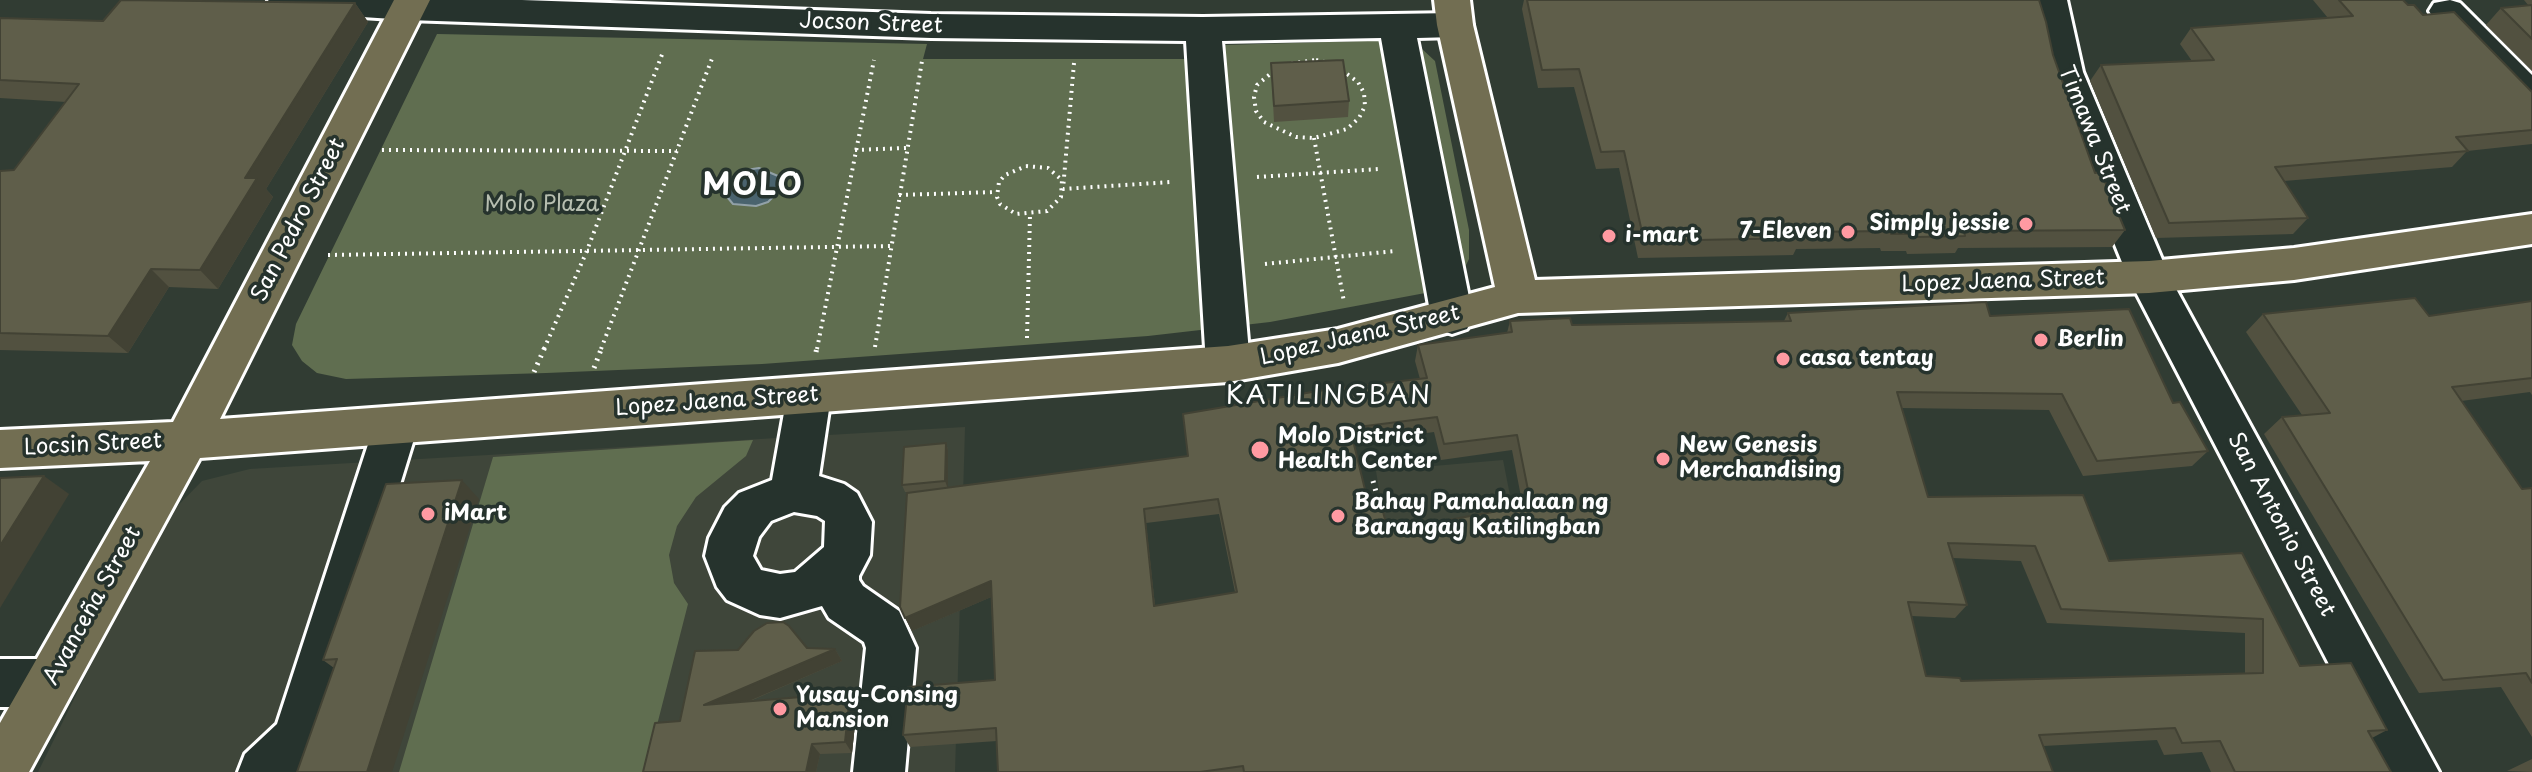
<!DOCTYPE html>
<meta charset="utf-8">
<style>
body{margin:0}
canvas{display:block;background:#313c33}
</style>
<canvas width="2532" height="772"></canvas>
<script>
const g = document.querySelector('canvas').getContext('2d');
g.lineJoin = 'round';
function fillPath(path, color) { g.fillStyle = color; g.fill(path, 'evenodd'); }
const shape = rows => new Path2D(rows.map(r => 'M' + r).join(''));
function stroke(path, color, width, dash) { g.strokeStyle = color; g.lineWidth = width; g.lineCap = dash ? 'butt' : 'round'; g.setLineDash(dash || []); g.stroke(path); }
function label(font, color, halo, rows, align = 'center') {
  g.font = font + ' "Playpen Sans",sans-serif'; g.lineWidth = 7; g.setLineDash([]); g.textBaseline = 'middle'; g.strokeStyle = halo; g.fillStyle = color; for (const [text, x, y, turn = 0] of rows) {
    g.save(); g.translate(x, y); g.rotate((+turn || 0) * Math.PI / 180); g.textAlign = isNaN(turn) ? turn : align; if (halo) g.strokeText(text, 0, 0); g.fillText(text, 0, 0); g.restore();
  }
}
const built = shape([
 [965,427,955,772,38,772,161,523,202,481,250,469],
 [1503,460,1514,516,1386,531,1376,471]
]);
const green = shape([
 [437,34,927,44,923,59,1190,59,1190,46,1394,40,1422,49,1435,61,1469,230,1469,259,1463,271,1436,291,1270,322,1148,336,762,364,546,373,346,379,317,373,302,361,292,345,296,324],
 [753,440,746,456,696,497,677,526,669,555,674,583,688,604,645,772,399,772,493,457]
]);
const water = shape([
 [759,168,778,176,781,184,777,193,768,202,756,206,733,204,728,198,728,183,746,170,759,168]
]);
const pathFar1 = shape([
 [1316,60,1333,64,1358,82,1364,93,1365,106,1359,118,1347,129,1314,138,1296,137,1264,122,1256,111,1254,97,1257,85,1281,65,1316,60],
 [1074,63,1063,189,1171,182],
 [1314,138,1344,302],
 [382,150,677,151],
 [855,150,906,148],
 [1026,166,1048,168,1062,180,1061,197,1047,211,1016,214,1000,204,997,197,999,182,1005,175,1026,166],
 [1257,177,1379,169],
 [899,195,996,192],
 [328,255,891,246],
 [1265,264,1395,251],
 [1027,338,1030,215],
 [875,347,922,61],
 [544,349,586,253,663,52],
 [601,349,713,56],
 [817,349,874,60]
]);
const path = shape([
 [816,352,817,347],
 [594,368,602,347],
 [534,372,545,347],
 [1373,481,1379,503]
]);
const minor = shape([
 [268,0,522,0,931,14,1203,17,1455,13,1468,16,1473,25,1468,34,1455,37,1417,38,1473,317,1467,329,1452,334,1437,329,1431,317,1381,38,1222,41,1250,364,1243,376,1228,382,1213,376,1206,364,1186,41,931,38,408,20,286,12,273,8,268,0],
 [2031,0,2067,0,2083,72,2169,276,2439,772,2385,772,2128,277,2045,72,2031,0],
 [2450,0,2460,3,2532,75,2532,111,2519,107,2434,19,2429,11,2434,3,2450,0],
 [809,378,825,383,831,396,819,476,844,484,857,493,872,522,870,555,859,576,859,580,863,586,899,611,916,648,905,772,853,772,866,648,864,642,829,618,822,606,780,618,760,615,727,600,717,587,705,556,709,538,725,507,739,493,772,480,787,396,793,383,809,378],
 [794,512,817,516,825,521,824,547,795,572,780,574,761,570,753,556,759,537,771,521,794,512],
 [396,407,412,413,418,426,316,757,301,772,238,772,245,754,277,724,374,426,380,413,396,407],
 [0,659,49,659,67,666,74,683,67,700,49,707,0,707,0,659]
]);
const major = shape([
 [394,0,430,0,220,419,1228,346,1338,329,1495,287,1437,25,1434,0,1470,0,1473,25,1535,280,2149,261,2294,248,2532,214,2532,244,2294,280,2149,293,1518,313,1338,363,1228,382,200,458,29,772,0,772,0,723,150,461,0,468,0,430,173,422,394,0]
]);
const wall = shape([
 [1524,0,2039,0,2053,55,2095,173,2125,230,2112,247,1958,248,1955,253,1907,254,1906,251,1881,251,1880,248,1796,249,1793,255,1638,258,1619,168,1596,169,1574,87,1538,88,1522,9],
 [2313,0,2403,0,2408,5,2532,92,2532,144,2467,151,2452,167,2284,181,2308,218,2293,234,2156,238,2090,81,2101,65,2192,61,2180,44,2191,28,2328,18],
 [2524,0,2532,0,2532,71,2486,25,2501,8,2529,6],
 [355,3,368,22,266,189,273,197,218,289,169,287,128,353,0,350,0,171,14,170,66,102,0,98,0,18,103,21],
 [1271,63,1349,101,1348,117,1274,122],
 [2532,301,2532,395,2530,392,2461,401,2522,489,2532,488,2532,737,2501,687,2419,693,2264,434,2282,417,2302,415,2246,332,2263,314,2429,316],
 [1788,313,1990,316,2173,403,2208,451,2192,466,2083,476,2049,410,1901,408,1928,497,2109,561,2242,553,2300,666,2387,730,2372,738,2391,772,2211,772,2202,752,2164,755,2157,740,2043,746,2053,772,998,772,997,741,910,747,903,735,995,680,991,597,912,631,914,492,905,492,902,485,946,443,948,450,948,487,1188,457,1183,414,1420,379,1415,361,1418,345,1507,333,1510,321,1572,325,1784,321],
 [1434,432,1441,460,1512,450,1523,507,1388,531,1368,502,1354,443],
 [1219,514,1235,592,1155,606,1146,523],
 [1953,558,2021,561,2047,623,2245,633,2245,674,1961,681,1926,676,1912,616,1955,618,1967,605],
 [479,499,334,668,323,660],
 [807,648,835,649,842,661,748,702,850,693,857,705,852,753,820,754,816,772,643,772,680,721],
 [2532,759,2532,772,2507,771]
]);
const shadedWall = shape([
 [355,3,368,22,266,189,273,197,218,289,200,270,245,178],
 [151,269,169,287,128,353,108,336],
 [946,443,948,450,948,489,945,481],
 [44,476,69,494,0,608,0,546],
 [462,480,479,499,392,772,367,772],
 [991,581,996,595,912,631,905,618],
 [835,649,842,661,714,716,704,705],
 [850,693,857,705,852,753,845,742],
 [812,744,820,754,816,772,806,772]
]);
const building = shape([
 [121,0,355,3,245,178,257,178,200,270,151,269,108,336,0,333,0,171,14,170,79,84,0,80,0,18,103,21,121,0],
 [1527,0,2039,0,2046,22,2053,55,2095,173,2101,172,2125,230,1964,231,1965,236,1917,237,1916,234,1891,234,1890,231,1800,232,1802,238,1644,241,1624,151,1601,152,1579,69,1542,70,1527,0],
 [2339,0,2403,0,2408,5,2414,5,2423,15,2454,12,2532,92,2532,130,2456,137,2468,151,2275,167,2308,218,2169,223,2101,65,2214,60,2191,28,2353,16,2339,0],
 [2532,5,2532,39,2501,8,2532,5],
 [1343,60,1349,101,1274,106,1271,63,1343,60],
 [2415,298,2429,316,2532,301,2532,378,2452,387,2522,489,2532,488,2532,683,2526,673,2443,680,2282,417,2330,413,2263,314,2415,298],
 [1986,302,1990,316,2129,309,2173,403,2180,402,2208,451,2097,461,2062,394,1897,392,1928,497,2083,495,2109,561,2242,553,2300,666,2351,663,2387,730,2368,731,2391,772,2235,772,2220,741,2182,743,2175,728,2039,735,2053,772,1244,772,1243,766,1200,772,998,772,996,728,903,735,908,687,995,680,991,581,905,618,900,607,907,493,1188,456,1183,414,1324,390,1427,378,1418,345,1512,332,1510,321,1570,318,1572,325,1791,321,1788,313,1986,302],
 [1437,417,1444,444,1517,435,1531,505,1388,531,1380,500,1368,502,1350,428,1437,417],
 [1218,499,1237,592,1154,606,1144,509,1218,499],
 [1948,543,2035,546,2061,609,2263,619,2263,673,1961,681,1960,678,1926,676,1908,602,1967,605,1948,543],
 [946,443,945,481,902,485,904,447,946,443],
 [44,476,0,546,0,478,44,476],
 [462,480,367,772,297,772,337,659,323,660,386,484,462,480],
 [783,622,789,626,807,648,835,649,704,705,850,693,845,742,812,744,806,772,643,772,655,723,680,721,695,651,738,650,754,631,767,623,783,622]
]);
const markers = [
 [2026,224,8,"#ff9aa2"],
 [1848,232,8,"#ff9aa2"],
 [1609,236,8,"#ff9aa2"],
 [2041,340,8,"#ff9aa2"],
 [1783,359,8,"#ff9aa2"],
 [1260,450,10,"#ff9aa2"],
 [1663,459,8,"#ff9aa2"],
 [428,514,8,"#ff9aa2"],
 [1338,516,8,"#ff9aa2"],
 [780,709,8,"#ff9aa2"]
];
const streetNames = [
 ["Jocson Street",871,24,2],
 ["Timawa Street",2094,140,68],
 ["San Pedro Street",299,220,-63],
 ["Lopez Jaena Street",2003,282,-2],
 ["Lopez Jaena Street",1360,336,-13],
 ["Lopez Jaena Street",717,402,-4],
 ["Locsin Street",93,445,-3],
 ["San Antonio Street",2281,525,62],
 ["Avanceña Street",93,606,-61]
];
const parkNames = [
 ["Molo Plaza",542,205]
];
const poiNames = [
 ["Simply jessie",2010,224,"right"],
 ["7-Eleven",1832,232,"right"],
 ["i-mart",1625,236],
 ["Berlin",2057,340],
 ["casa tentay",1799,359],
 ["Molo District",1278,437],
 ["Health Center",1278,462],
 ["New Genesis",1679,446],
 ["Merchandising",1679,471],
 ["Bahay Pamahalaan ng",1354,503],
 ["Barangay Katilingban",1354,528],
 ["iMart",444,514],
 ["Yusay-Consing",796,696],
 ["Mansion",796,721]
];
const quarterNames = [
 ["KATILINGBAN",1329,397]
];
const districtNames = [
 ["MOLO",753,187]
];
fillPath(built, '#3f463a');
fillPath(green, '#606e50');
fillPath(water, '#4a636e');
stroke(water, '#92a1a8', 2);
stroke(minor, '#fff', 6);
stroke(major, '#fff', 6);
stroke(pathFar1, '#fff', 4, [2, 5]);
stroke(path, '#fff', 5, [2, 6]);
fillPath(minor, '#26332d');
fillPath(major, '#726e52');
fillPath(wall, '#525140');
fillPath(shadedWall, '#424234');
fillPath(building, '#5f5e4a');
stroke(building, '#424234', 2);
for (const [x, y, r, color] of markers) { const dot = new Path2D(); dot.arc(x, y, r, 0, 2 * Math.PI); g.fillStyle = color; g.fill(dot); stroke(dot, '#26332d', 3); }
label('22px', '#fff', '#26332d', streetNames);
label('22px', '#b7beb0', '#26332d', parkNames);
label('bold 22px', '#fff', '#26332d', poiNames, 'left');
g.letterSpacing = '2px';
label('26px', '#fff', '#26332d', quarterNames);
g.letterSpacing = '0px';
g.letterSpacing = '2px';
label('bold 30px', '#fff', '#26332d', districtNames);
g.letterSpacing = '0px';
</script>
